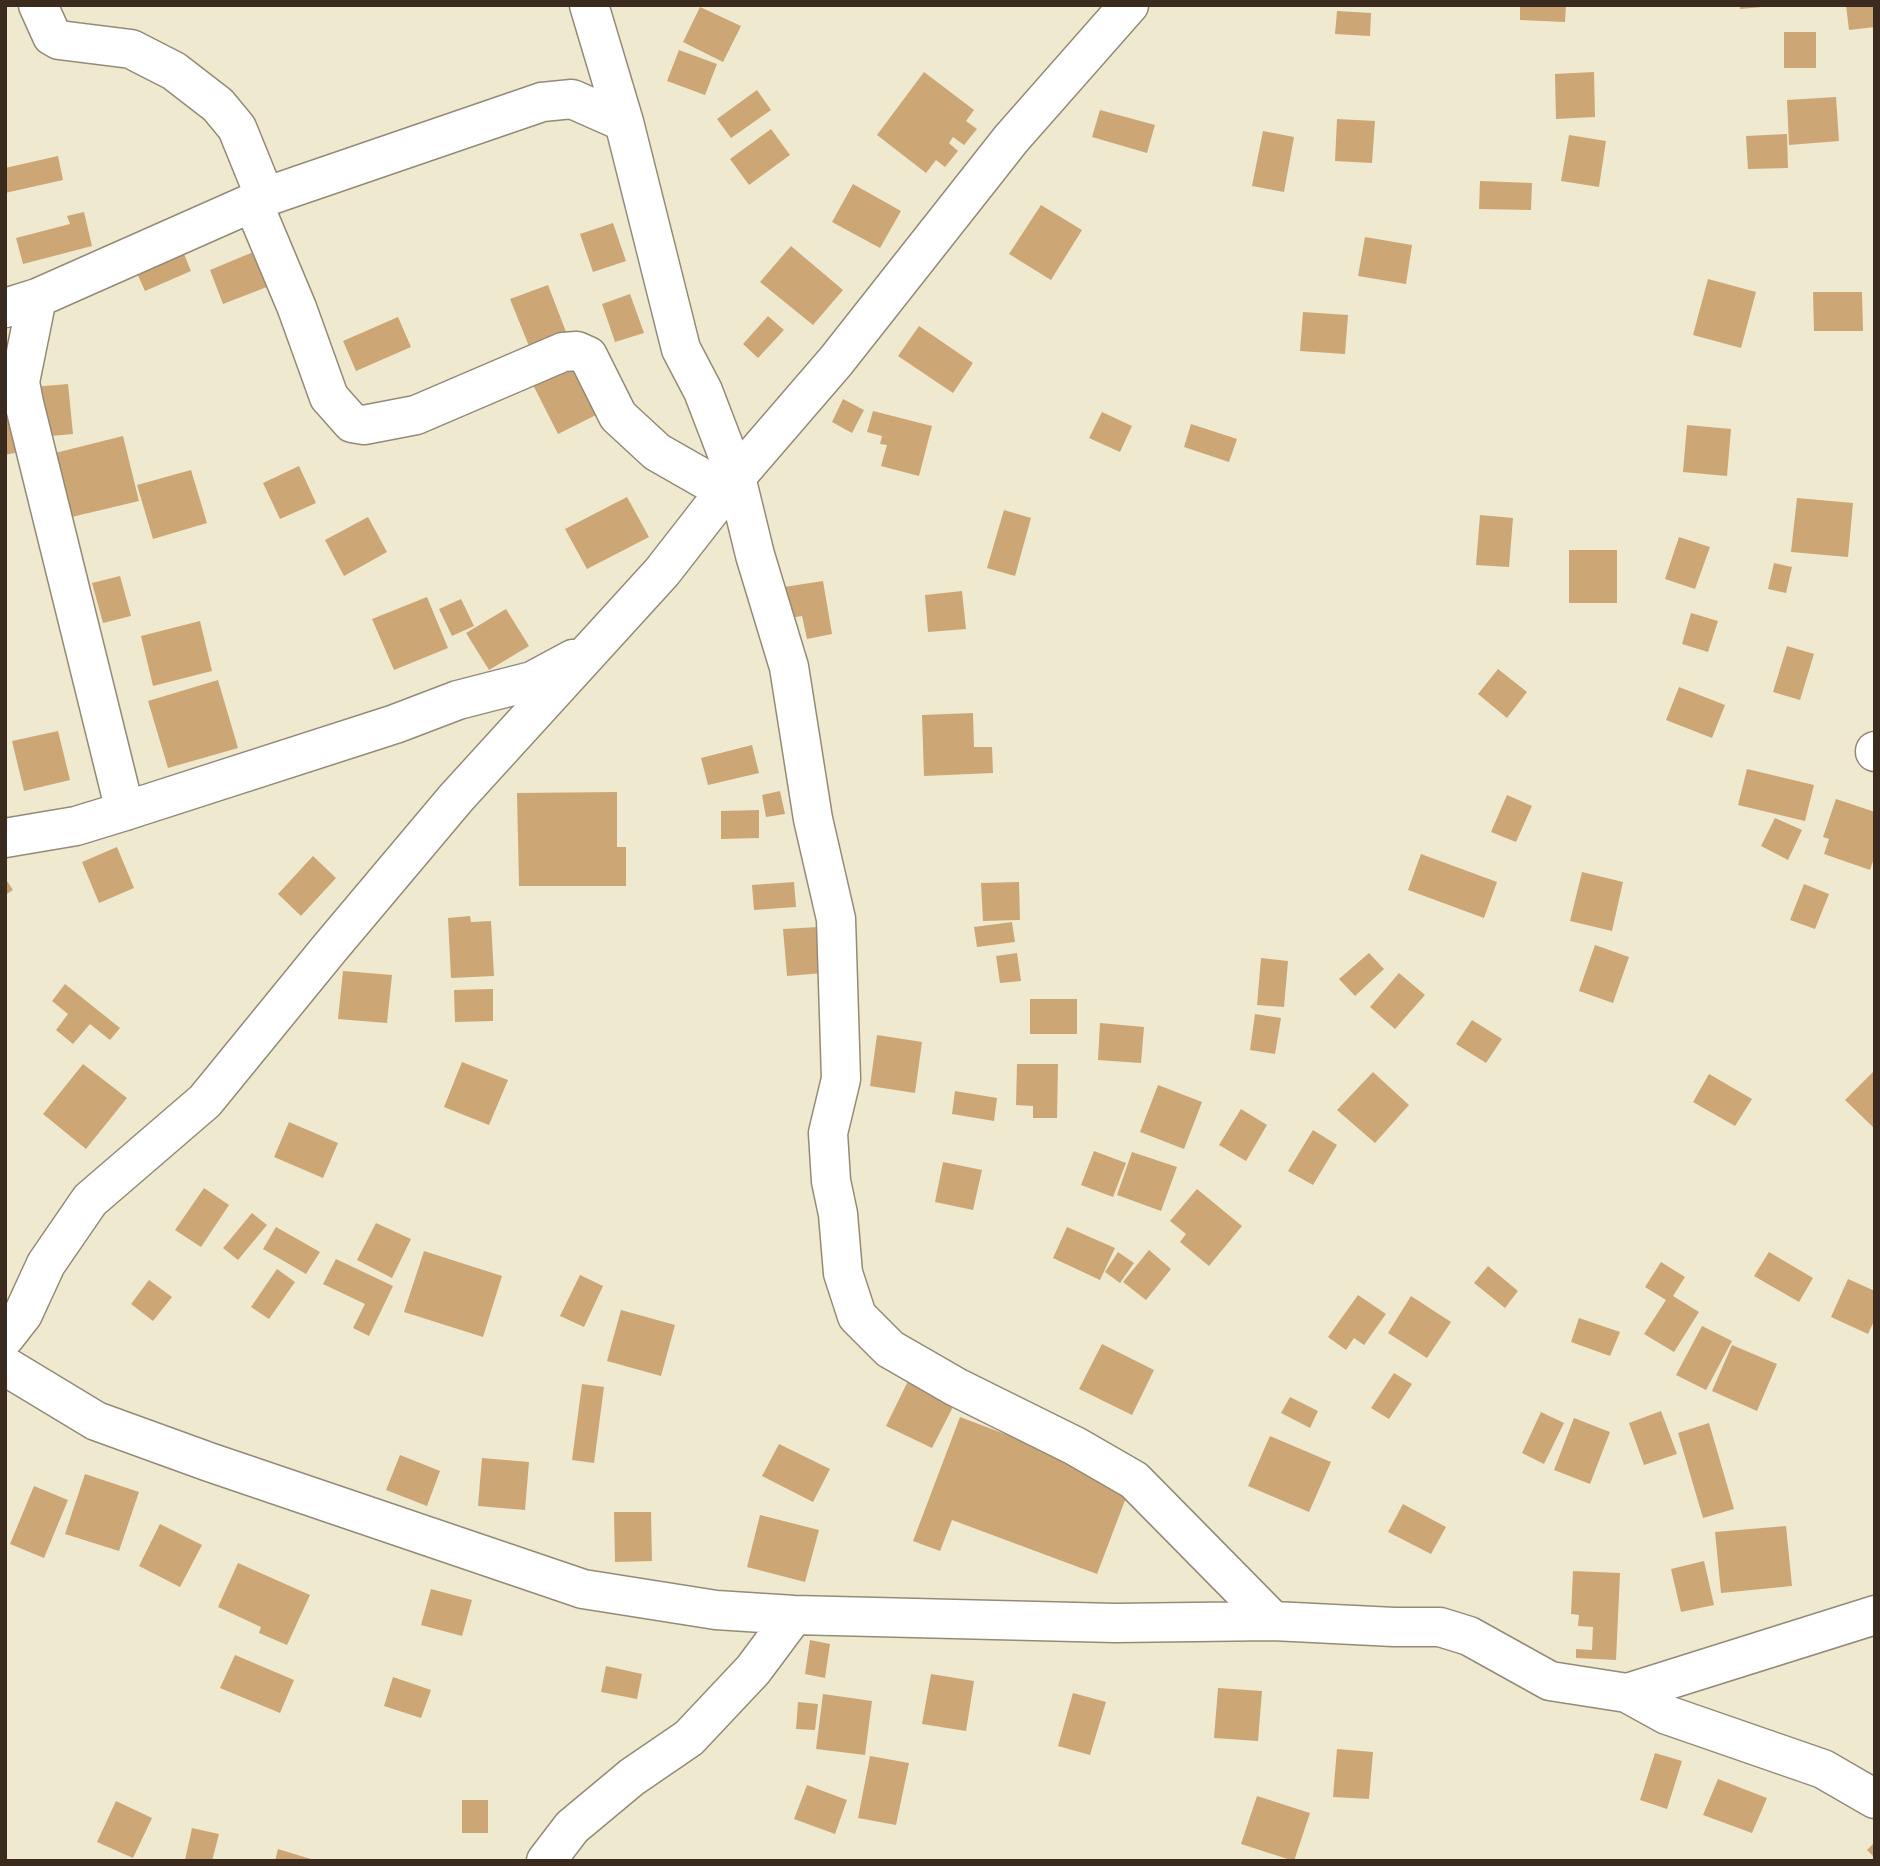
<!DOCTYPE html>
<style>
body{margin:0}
#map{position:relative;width:1880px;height:1866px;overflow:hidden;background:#efe9d0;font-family:"IM FELL DW Pica",serif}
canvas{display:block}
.frame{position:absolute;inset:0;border:7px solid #3b2a1e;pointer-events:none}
</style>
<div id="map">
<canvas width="1880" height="1866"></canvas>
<div class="frame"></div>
</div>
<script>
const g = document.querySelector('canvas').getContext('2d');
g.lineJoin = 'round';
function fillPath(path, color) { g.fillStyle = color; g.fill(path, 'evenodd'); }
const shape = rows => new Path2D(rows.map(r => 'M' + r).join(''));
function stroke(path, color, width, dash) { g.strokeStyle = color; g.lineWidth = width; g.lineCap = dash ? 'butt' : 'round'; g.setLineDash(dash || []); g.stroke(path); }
const building = shape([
 [1520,5,1566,5,1565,22,1520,20],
 [1740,5,1762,5,1762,7,1740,9],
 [1846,5,1875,5,1875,27,1849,30],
 [700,7,741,26,723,62,683,42],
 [1337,11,1371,13,1370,36,1335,34],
 [1784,32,1816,32,1816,68,1784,68],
 [679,50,717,64,705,95,667,81],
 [924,72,974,110,966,121,977,129,964,145,953,137,949,143,958,151,945,167,936,160,926,173,877,135],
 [1594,72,1595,117,1556,119,1555,74],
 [757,90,771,110,731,138,717,119],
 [1836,97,1839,141,1789,145,1787,100],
 [1100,110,1155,125,1147,153,1092,137],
 [1337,119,1375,121,1372,163,1335,161],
 [771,129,790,155,749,185,730,159],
 [1263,131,1294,137,1284,192,1252,186],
 [1787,134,1788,168,1748,169,1746,136],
 [1569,135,1606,141,1599,187,1561,181],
 [58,156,63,180,5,193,5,168],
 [1480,181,1532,183,1531,210,1479,209],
 [853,184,901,211,880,248,832,222],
 [1041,205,1082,230,1051,280,1009,254],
 [84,212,92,246,23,264,16,238,70,224,67,216],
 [613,223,626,261,593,272,580,234],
 [1365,237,1412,245,1406,284,1358,276],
 [791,246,843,290,813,325,760,282],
 [182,249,191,271,145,291,135,269],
 [258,250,272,285,223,304,210,270],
 [1708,279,1756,292,1741,348,1693,335],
 [548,285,568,337,531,351,510,299],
 [1813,292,1862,292,1863,331,1814,331],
 [630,294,644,333,615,342,602,304],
 [1303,312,1348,315,1345,354,1300,351],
 [768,316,784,330,758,358,743,344],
 [398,317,411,347,356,371,343,341],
 [919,326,973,363,953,393,898,356],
 [578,361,604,411,558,434,532,383],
 [5,383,28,450,5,455],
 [68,384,73,434,39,437,33,387],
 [843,399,864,410,852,433,832,422],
 [873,411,932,426,919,476,881,466,887,445,880,444,882,436,867,432],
 [1102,412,1132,426,1120,452,1089,438],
 [1191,424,1237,439,1229,462,1184,447],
 [1687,425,1731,429,1727,476,1683,472],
 [123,436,139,501,59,520,43,456],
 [299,466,316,503,280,519,263,483],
 [191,470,207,523,153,539,137,485],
 [627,497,649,537,587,569,565,529],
 [1797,498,1853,503,1848,557,1791,552],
 [1004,510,1031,518,1015,576,987,568],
 [1480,515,1513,518,1509,567,1476,565],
 [368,517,387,552,344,576,325,540],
 [1679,537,1710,547,1695,589,1665,579],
 [1569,550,1617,550,1617,603,1569,603],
 [1774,563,1792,567,1786,593,1768,589],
 [120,576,131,616,103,623,92,583],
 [823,581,832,634,807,639,802,616,790,618,784,587],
 [962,591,966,629,928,632,925,595],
 [427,597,448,648,394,670,372,619],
 [461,599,474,626,452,636,439,609],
 [506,609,529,646,489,670,466,633],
 [1691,613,1718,621,1708,652,1682,644],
 [200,621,212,671,153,686,141,636],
 [1787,646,1814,654,1800,700,1773,692],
 [1498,669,1527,692,1507,718,1478,694],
 [218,680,238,748,168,768,148,701],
 [1679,687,1725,705,1712,738,1666,720],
 [973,713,974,747,992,747,993,773,924,776,922,715],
 [58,731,70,780,24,791,12,741],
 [752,745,759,773,708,785,701,758],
 [1747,769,1814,785,1805,821,1738,805],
 [780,791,785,814,766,817,762,795],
 [617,792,617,847,626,847,626,886,519,886,517,793],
 [1507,795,1532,806,1516,842,1491,832],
 [1836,799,1875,812,1875,855,1870,870,1824,854,1829,839,1823,837],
 [759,810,759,838,721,839,721,811],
 [1775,818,1802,830,1788,860,1761,846],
 [117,847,134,888,99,903,82,862],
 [1421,854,1497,882,1484,918,1408,890],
 [313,856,336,878,301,916,278,894],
 [1582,872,1623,882,1612,931,1570,921],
 [5,878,13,890,5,895],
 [794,882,796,907,754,910,752,885],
 [1019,882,1020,920,983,921,981,883],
 [1804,884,1829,894,1815,929,1790,920],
 [470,916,471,922,491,921,494,976,451,978,448,918],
 [1012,922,1015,942,977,947,974,927],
 [819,927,823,973,787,976,783,929],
 [1595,945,1629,957,1613,1003,1579,991],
 [1017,953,1021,981,1000,983,996,956],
 [1369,953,1384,969,1355,996,1339,979],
 [1261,958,1288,961,1284,1007,1257,1005],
 [343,971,392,975,387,1023,338,1019],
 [1399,973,1425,995,1395,1029,1370,1007],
 [65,984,120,1028,110,1040,90,1024,73,1044,56,1030,68,1014,52,1001],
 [493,989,493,1021,455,1022,454,990],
 [1030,999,1077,999,1077,1034,1030,1034],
 [1255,1014,1281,1018,1275,1054,1250,1050],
 [1472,1020,1502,1039,1486,1063,1456,1044],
 [1100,1023,1144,1027,1141,1063,1098,1060],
 [877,1035,922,1042,915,1093,870,1086],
 [462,1062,508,1080,489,1125,444,1107],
 [83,1064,127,1098,86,1149,43,1114],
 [1017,1064,1058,1064,1057,1118,1033,1118,1033,1106,1016,1105],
 [1875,1070,1875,1129,1845,1100],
 [1373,1072,1409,1105,1375,1143,1337,1110],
 [1709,1074,1752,1099,1735,1126,1693,1102],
 [1158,1085,1202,1102,1184,1149,1140,1132],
 [955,1091,997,1098,994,1121,952,1114],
 [1241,1109,1267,1125,1246,1161,1219,1145],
 [289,1122,338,1143,323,1178,274,1157],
 [1313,1130,1337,1145,1313,1185,1288,1171],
 [1094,1151,1126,1163,1113,1197,1081,1185],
 [1132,1152,1177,1167,1161,1211,1117,1195],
 [943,1162,982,1170,973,1210,935,1202],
 [204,1188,229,1205,201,1247,175,1230],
 [1197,1189,1242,1226,1209,1266,1180,1242,1186,1234,1170,1221],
 [252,1213,267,1225,238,1260,223,1248],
 [376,1223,411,1239,392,1278,357,1260],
 [276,1227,320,1252,306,1274,263,1249],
 [1067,1227,1115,1248,1100,1280,1053,1258],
 [1149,1250,1171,1269,1146,1300,1123,1282],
 [424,1251,502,1276,483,1337,404,1312],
 [1118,1252,1134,1263,1120,1283,1105,1272],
 [1769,1252,1813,1278,1799,1302,1754,1276],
 [336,1259,393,1286,369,1336,353,1328,365,1304,323,1284],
 [1661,1262,1685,1277,1673,1296,1699,1312,1674,1352,1644,1334,1666,1300,1645,1287],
 [1488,1266,1518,1291,1505,1308,1474,1283],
 [277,1269,295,1282,269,1319,251,1307],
 [580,1275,603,1286,584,1327,560,1316],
 [1848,1279,1875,1291,1875,1319,1868,1334,1831,1317],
 [149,1280,172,1297,153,1321,131,1304],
 [1358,1295,1386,1314,1364,1345,1354,1338,1346,1350,1328,1337],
 [1411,1296,1451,1322,1427,1358,1388,1333],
 [621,1310,675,1325,661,1376,607,1361],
 [1579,1318,1620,1332,1610,1356,1571,1342],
 [1702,1326,1732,1341,1706,1390,1676,1375],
 [1102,1344,1154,1370,1132,1415,1079,1389],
 [1732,1345,1777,1364,1757,1411,1712,1391],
 [1394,1373,1412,1384,1389,1419,1371,1408],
 [908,1381,955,1403,932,1448,886,1426],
 [582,1384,604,1387,594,1463,572,1460],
 [1290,1397,1318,1411,1310,1428,1281,1413],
 [1661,1411,1677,1454,1644,1465,1629,1423],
 [1541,1412,1564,1423,1544,1464,1522,1453],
 [960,1417,1132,1482,1097,1574,952,1520,940,1551,913,1541],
 [1574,1418,1610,1432,1590,1484,1554,1470],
 [1709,1423,1734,1509,1703,1518,1678,1433],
 [1270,1436,1331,1462,1309,1512,1248,1486],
 [779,1444,830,1469,813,1502,762,1476],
 [400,1455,440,1471,427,1506,386,1490],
 [482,1458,529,1462,525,1510,478,1506],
 [85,1474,139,1492,119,1551,65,1534],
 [34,1486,68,1500,44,1558,10,1544],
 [1403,1504,1446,1527,1431,1554,1388,1532],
 [614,1512,651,1512,652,1561,615,1562],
 [760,1515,819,1530,805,1582,747,1567],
 [160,1524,202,1545,180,1587,139,1566],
 [1786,1526,1792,1586,1721,1593,1715,1532],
 [1704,1561,1714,1605,1681,1612,1671,1569],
 [238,1563,310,1595,287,1645,259,1633,261,1627,218,1607],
 [1573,1571,1620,1573,1616,1660,1576,1658,1576,1649,1592,1650,1593,1627,1578,1626,1579,1615,1571,1614],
 [431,1589,472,1600,462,1636,421,1625],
 [810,1640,830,1644,825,1678,805,1674],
 [235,1655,294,1680,280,1713,220,1688],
 [606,1666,642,1674,637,1699,601,1692],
 [931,1674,974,1681,966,1731,922,1724],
 [393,1677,431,1690,421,1718,384,1706],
 [1218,1688,1262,1691,1258,1741,1214,1738],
 [1073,1693,1106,1702,1090,1755,1058,1746],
 [823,1694,872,1701,865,1755,816,1749],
 [798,1702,818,1704,815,1730,796,1729],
 [1337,1749,1373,1752,1369,1799,1333,1797],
 [1655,1753,1682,1761,1667,1809,1640,1800],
 [870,1756,909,1763,896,1825,858,1818],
 [1718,1779,1767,1798,1752,1833,1703,1815],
 [807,1785,847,1800,835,1834,794,1819],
 [1257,1796,1310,1813,1294,1861,1241,1844],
 [462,1800,488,1800,488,1833,462,1833],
 [116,1801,152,1818,133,1858,97,1842],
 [192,1828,219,1834,212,1861,185,1860],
 [1875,1842,1875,1858,1867,1850],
 [278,1849,314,1860,314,1861,275,1861]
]);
const minor = shape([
 [38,5,52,36,59,40,131,49,174,71,218,105,237,128,265,197],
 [589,5,624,122,681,349,703,391,736,477,755,555,789,667,813,819,836,919,841,1079,828,1133,831,1181,838,1214,843,1273,857,1316,890,1349,956,1387,1075,1446,1134,1480,1273,1621],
 [253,203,297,308,329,397,352,423,364,425,416,415,563,352,577,351,588,356,618,416,657,452,706,480,736,477],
 [37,298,20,382,24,403,125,811],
 [5,308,37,298,265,197,542,102,572,99,624,122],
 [1875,751,1875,752],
 [5,838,76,826,125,811,395,724,458,700,532,681,573,659],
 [5,1337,23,1314,46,1264,90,1200,205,1101,329,949,456,798,662,572,736,477,836,361,1011,139,1129,5],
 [5,1366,96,1421,209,1462,583,1589,716,1610,794,1615,1115,1623,1273,1621,1394,1627,1440,1627,1469,1636,1550,1681,1627,1693,1875,1615],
 [1627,1693,1667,1715,1823,1769,1875,1799],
 [546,1861,572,1827,632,1777,689,1738,753,1670,794,1615]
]);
fillPath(building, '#cca775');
stroke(minor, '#958a77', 41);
stroke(minor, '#fff', 38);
</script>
